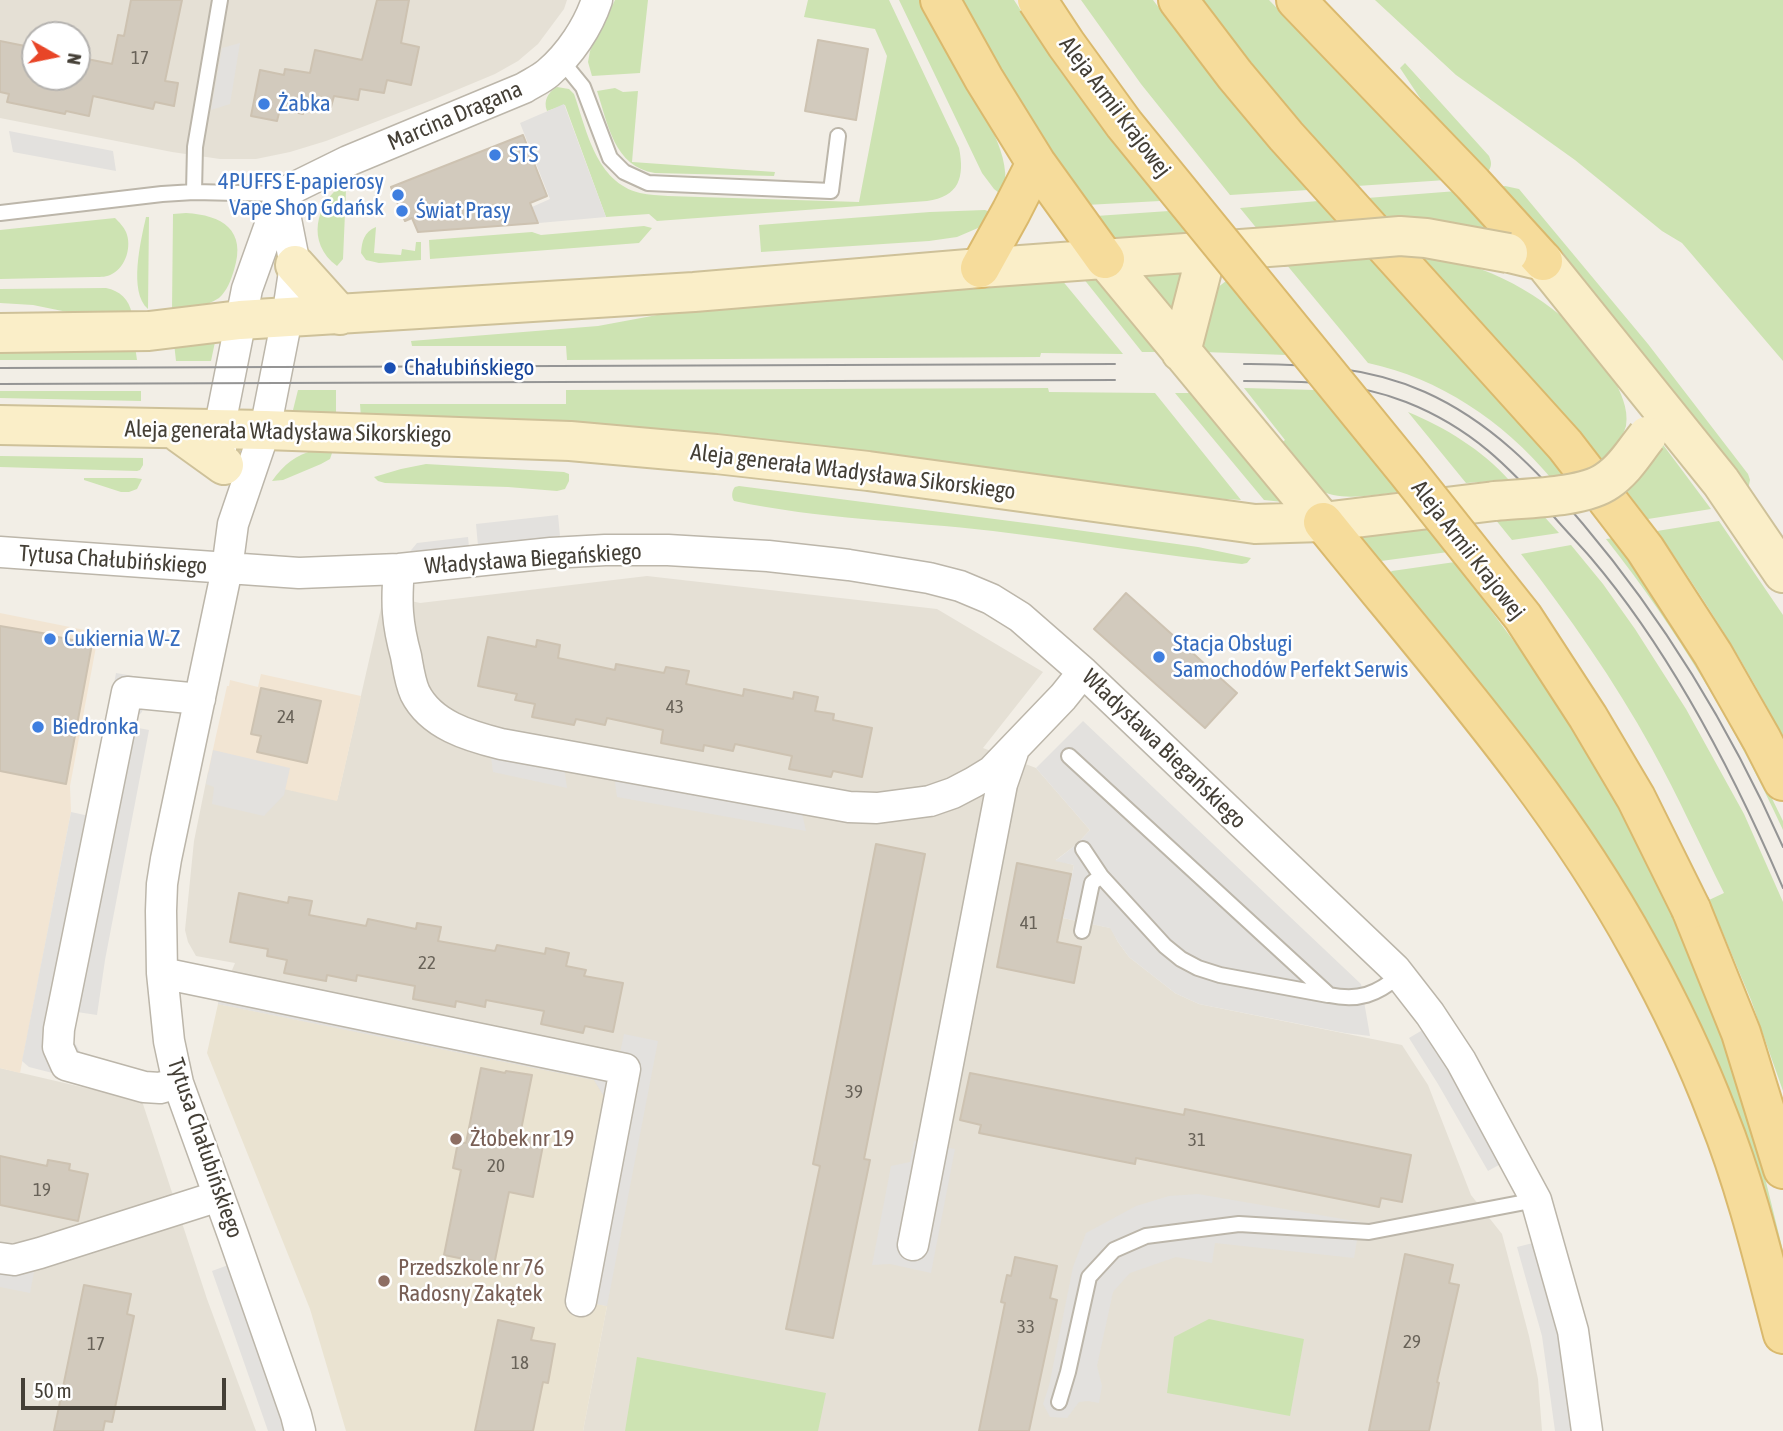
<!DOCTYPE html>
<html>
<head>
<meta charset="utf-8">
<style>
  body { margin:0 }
  #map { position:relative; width:1783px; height:1431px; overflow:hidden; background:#f2eee6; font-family:"Asap Condensed",sans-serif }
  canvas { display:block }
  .north { position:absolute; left:21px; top:21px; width:70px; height:70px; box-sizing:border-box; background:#fff; border:2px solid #b4b2af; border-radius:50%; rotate:99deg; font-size:19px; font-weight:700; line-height:28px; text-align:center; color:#443f36 }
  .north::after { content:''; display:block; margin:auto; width:24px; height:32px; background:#e84527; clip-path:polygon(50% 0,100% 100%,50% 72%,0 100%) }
  .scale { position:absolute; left:21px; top:1378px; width:205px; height:32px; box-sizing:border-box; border:4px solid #443f36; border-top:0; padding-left:9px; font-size:21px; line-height:24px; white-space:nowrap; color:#443f36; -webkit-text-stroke:5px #fff; paint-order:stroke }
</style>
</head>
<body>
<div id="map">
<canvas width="1783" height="1431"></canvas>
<div class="north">N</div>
<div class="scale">50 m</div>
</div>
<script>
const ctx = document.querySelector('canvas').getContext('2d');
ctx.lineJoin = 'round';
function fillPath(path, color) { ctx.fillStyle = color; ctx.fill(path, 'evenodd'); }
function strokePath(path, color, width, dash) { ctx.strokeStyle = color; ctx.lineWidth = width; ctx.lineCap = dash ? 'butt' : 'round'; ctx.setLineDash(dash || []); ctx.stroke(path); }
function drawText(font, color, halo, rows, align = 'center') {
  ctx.font = font + ' "Asap Condensed",sans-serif'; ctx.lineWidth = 5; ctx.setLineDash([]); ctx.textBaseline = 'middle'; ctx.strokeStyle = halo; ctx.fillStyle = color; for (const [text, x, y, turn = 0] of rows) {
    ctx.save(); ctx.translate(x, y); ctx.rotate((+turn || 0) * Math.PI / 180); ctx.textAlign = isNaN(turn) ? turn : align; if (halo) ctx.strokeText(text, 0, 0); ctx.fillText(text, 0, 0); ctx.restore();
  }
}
const residential = new Path2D(`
  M0,0H567L564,9L538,44L518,61L495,74L435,99L326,141L290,152L256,159H220L172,152L0,118ZM35,35H77V77H35Z
  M647,576L937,609L1043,672L983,748L1036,768L1090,830L1077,844L1056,860L1074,865L1063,918L1111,928L1118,942L1129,957L1175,993L1199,1004L1402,1045L1428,1085L1471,1195L1502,1234L1529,1336L1538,1379L1542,1431H583L607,1306L568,1299L594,1081L218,1004L235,963L196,956L188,942L185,930L194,841L208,772L337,800L384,595L420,603Z
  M0,1068L142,1101L207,1299L256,1431H0Z`);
const commercial = new Path2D(`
  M0,613L90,631L98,636L70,786L71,812L20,1073L0,1068Z
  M261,674L361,696L337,801L208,772L227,686H229L230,680L258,687Z`);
const education = new Path2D(`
  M218,1004L594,1080L606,1100L569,1299L607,1306L583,1431H346L310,1309L207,1053Z`);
const green = new Path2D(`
  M615,0H648L640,73L592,76L588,62L590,51Z
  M808,0H889L959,148C965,177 959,197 927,201L657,221L649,214L606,217L565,105L547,111C543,101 548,92 557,87L569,89L574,94C587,131 596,182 640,193C649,195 659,195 668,196L859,202L887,56L875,29L804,17Z
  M899,0H919L994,134C1004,156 1008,174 1004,197L994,189L982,173Z
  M958,0H1014L1060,71L1160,201L1086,205L1065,176Z
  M1081,0H1153L1230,100L1308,190L1230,195L1141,84Z
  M1202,0H1269L1446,180L1357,186L1270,86Z
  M1375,0H1783V361L1682,243L1662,231L1575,160L1456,75Z
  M1405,63L1489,156C1492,163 1492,167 1487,173L1430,113L1400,68Z
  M615,88L623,92L638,91L632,162L775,172L774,176L655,173C614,167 608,124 597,91Z
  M344,183L346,190L343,259L337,266C306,243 315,204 344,183Z
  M1505,186L1519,189L1648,344L1748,474L1750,480L1747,494L1500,187Z
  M1457,191L1498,237L1387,220L1367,198Z
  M1318,201L1339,224L1258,230L1240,208Z
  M985,210L993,213L987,221L978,228L957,237L929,241L761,252L759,225L930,212Z
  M1169,211L1189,236L1113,241L1096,216Z
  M186,213C222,215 247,230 234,270C231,280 227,291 219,298C206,307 186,308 172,310L173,214Z
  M146,217H149L148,309C128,292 141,240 146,217Z
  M115,218C119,222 124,227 126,232C132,246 126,267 112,274C107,277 101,277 95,277L0,279V230Z
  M644,226L652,228L639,243L430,259L429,240L532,232L541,235Z
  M376,227L374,253L401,255L402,249L415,251L416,242H421V260L379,263L366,260L361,253C362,241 364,232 376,227Z
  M1420,255C1437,259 1455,260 1472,266C1526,284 1585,325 1612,376C1620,391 1629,408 1626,426C1622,440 1612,451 1604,462L1519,365Z
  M1368,256L1510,411L1565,475L1550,477C1503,421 1439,378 1368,363L1286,264Z
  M1192,272L1172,311L1142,275Z
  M1097,277L1160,352H1142L1083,278Z
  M1061,279L1123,354L1041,353L1040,357L567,360L566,346H412L411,341L598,326L711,305Z
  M1226,281L1287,355L1204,352L1199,336L1213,291Z
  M106,288C120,291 129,299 132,314L82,315L33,305L0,303V289Z
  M215,342L211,361H176L174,343Z
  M135,346L137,360H0V351Z
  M1048,388L1049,392L1155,393L1241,500L1194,497L361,418L360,404H566V390Z
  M1244,388L1315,390L1400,492C1378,494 1338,503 1319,489C1306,479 1291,457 1280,444L1285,440Z
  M298,390H336V416L292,414Z
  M0,391H141V401L0,398Z
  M1175,393H1194L1283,502L1264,500Z
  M1408,412C1446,428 1481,449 1509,480L1466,483Z
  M1658,438L1711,509L1648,519L1625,489Z
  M315,450H333L330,459L321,464L283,480L272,481C284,464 296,455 315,450Z
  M0,456L143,458V465L140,470L137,471L0,467Z
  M426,464L564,472L569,474V481L565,489L557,491L508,487L385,483L378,481L374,477L401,469Z
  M84,478H135L142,479L137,489L129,492H121L84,480Z
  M739,486L1041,525L1198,547L1251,558L1247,563L1242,564C1159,555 1076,541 993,531C907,521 819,519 734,501C731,497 732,490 735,487Z
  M1541,513L1559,533L1512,540L1495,519Z
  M1719,521L1783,615V737C1746,665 1703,597 1657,531Z
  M1426,524L1448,552L1381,561L1378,563L1354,531Z
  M1614,538L1696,657L1758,770L1783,821V830C1735,726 1677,629 1606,539Z
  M1571,545L1603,584L1635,629L1686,709L1744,814L1783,902V1091L1751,1000L1709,900L1724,893C1700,845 1678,796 1652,749C1614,680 1569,616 1521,554Z
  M1455,562L1524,655L1563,711L1620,808L1676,918L1727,1048L1753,1129L1783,1251V1271L1693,1012L1669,962L1639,908L1599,844L1558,785L1521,738L1387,575L1392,571Z
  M1209,1319L1304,1339L1290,1416L1167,1393L1174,1337Z
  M637,1357L826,1393L818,1431H625Z`);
const parking = new Path2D(`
  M240,43L230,104L211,110L222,48Z
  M564,104L606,217L539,223L532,207L550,199L520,123Z
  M9,131L113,151L116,171L13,152Z
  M558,515L560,536L478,546L476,524Z
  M468,537L469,547L407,555L417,543Z
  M116,673L150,679L142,712L136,718L133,727L149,730L105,960L97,1015L77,1012L72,1038L80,1052L76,1079L29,1067L22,1061L71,812L89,816Z
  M1083,721L1361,984L1370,1036L1345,1033L1199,1004L1175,993L1129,957L1118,942L1110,928L1063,918L1074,865L1055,861L1077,844L1090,830L1036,768Z
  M213,750L290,768L284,795L264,816L212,804L214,787L206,784Z
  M490,750L564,766L567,788L493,772Z
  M614,775L801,809L806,831L617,797Z
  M226,971L620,1053L624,1034L658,1041L607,1306L568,1299L606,1100L594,1080L218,1004Z
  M1426,1028L1506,1161L1488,1171L1438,1084L1409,1038Z
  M914,1141L955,1149L931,1273L890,1264L872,1265L891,1166L910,1162Z
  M1198,1194L1360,1222L1354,1258L1215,1243L1212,1263L1176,1257L1130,1273L1113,1292L1097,1366L1102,1386L1099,1403L1088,1401L1079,1402L1067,1418L1050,1417L1043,1404L1049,1386L1073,1267L1086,1233L1136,1206L1169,1196Z
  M1537,1242L1560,1330L1574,1431H1555L1542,1336L1517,1247Z
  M231,1264L288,1431H268L212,1271Z
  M0,1265L34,1272L30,1293L0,1287Z`);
const building = new Path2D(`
  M131,0H182L165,81L178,83L174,106L155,102L153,109L93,96L89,116L66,111L65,114L7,102L9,94L0,92V41L35,48V77H77V57L112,64L118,35L124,36Z
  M377,0H409L401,43L419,47L411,85L387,80L384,93L360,89L358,100L334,96L331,107L306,102L303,114L280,109L277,121L251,116L260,70L284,75L285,69L310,73L315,50L362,60Z
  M818,40L868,49L856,120L805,111Z
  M523,135L547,196L530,203L538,223L418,232L412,218L405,221L391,187Z
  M1126,593L1237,693L1205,728L1094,629Z
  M0,626L48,634V635L92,644L66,784L0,771Z
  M488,637L536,647L537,640L560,645L558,658L615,670L616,664L664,673L666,667L689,671L686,684L743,696L744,689L793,699L794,692L818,697L815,711L834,714L833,720L872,728L862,777L833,771L831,777L789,769L792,756L735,744L733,751L704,745L703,751L661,743L663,730L607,718L605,725L576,719L574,725L532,717L535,704L515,700L517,694L478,686Z
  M261,688L321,701L307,763L257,752L261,736L251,734Z
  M876,844L925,854L864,1159L870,1160L833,1338L786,1329L820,1166L813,1164Z
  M1017,863L1071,874L1057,942L1081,947L1074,983L997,967Z
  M239,893L288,903L289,897L312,901L309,915L366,926L368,919L416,929L417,923L441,927L438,941L495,951L497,945L545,954L546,948L569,953L566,966L586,970L584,976L623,983L613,1032L585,1026L583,1033L541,1024L544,1011L486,1000L485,1007L456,1001L455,1007L413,999L415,986L357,975L356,981L327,975L326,981L284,973L287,960L267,956L268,949L230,942Z
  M481,1068L505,1073L506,1071L532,1075L520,1135L544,1140L533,1197L509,1192L494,1265L444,1255L461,1170L453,1168L458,1142L466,1143Z
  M970,1073L1184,1115L1185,1109L1411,1155L1402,1202L1381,1198L1379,1207L1136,1158L1135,1164L979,1133L981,1125L960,1120Z
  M0,1156L47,1166L48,1160L70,1164L69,1170L88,1174L78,1221L0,1205Z
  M1405,1254L1453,1265L1449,1283L1459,1285L1437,1382L1439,1383L1429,1431H1369Z
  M1015,1257L1057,1266L1050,1298L1057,1300L1029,1431H979L1005,1303L1001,1302L1007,1275L1011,1276Z
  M84,1285L131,1294L127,1314L134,1316L124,1364L112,1422L105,1421L103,1431H54Z
  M498,1320L534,1328L531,1340L555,1344L548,1383L543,1382L533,1431H475Z`);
const lane = new Path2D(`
  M561,60L583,87L610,158L624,172L648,183L831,191L838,136
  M194,192L195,147L220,0
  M0,213L162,194L194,192L281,194
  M1069,756L1329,995C1359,1001 1376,995 1400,975
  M1083,849L1101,876L1165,946L1181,959L1198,968L1220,975L1328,995
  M1082,931L1092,883L1101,876
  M1059,1402L1068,1372L1089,1277L1114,1250L1146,1236L1239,1224L1369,1232L1536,1200`);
const street = new Path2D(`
  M281,194L295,265L287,318L265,430L233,524L227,569L166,859L162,884L161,911L162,973L169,1041L178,1083L233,1235L296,1415L300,1431
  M221,448L219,430L247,289L281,194L348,161L524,88C532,83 541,79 548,73C570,54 588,27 597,0
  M0,552L299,573L399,569L551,553L605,550H668L768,556L849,565L929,578L960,586L991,599L1020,617L1083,672L1395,969L1430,1014L1461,1061L1536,1200L1573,1331L1587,1431
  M399,569C396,603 397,623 406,656C408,667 410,682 415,693C431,725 469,736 501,744L849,807L877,808L930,801L953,793L974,782L992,771L1063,697L1083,672
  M162,973L625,1069L581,1301
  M178,1083L160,1088L144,1087L66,1065L58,1047L59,1029L127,692L200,699
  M913,1245L1002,784L1013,752
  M0,1258L14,1260L40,1253L219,1196`);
const secondary = new Path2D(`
  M1510,253L1543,261L1721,482L1783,573
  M1105,259L1323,522
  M295,265L340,315
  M0,333L149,331L240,320L694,292L980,268L1282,246
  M1181,352L1207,251
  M0,425L265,430L570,441L716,454L868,471L1255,524L1323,522L1495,501
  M174,429L224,465`);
const primary = new Path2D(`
  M940,0L984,79L1036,163L1105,259
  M1178,0L1235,75L1286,136L1565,445L1645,549L1713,654L1762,740L1783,781
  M1296,0L1473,184L1543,261
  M980,268L1011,212L1036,163
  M1323,522C1434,660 1554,792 1639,948C1669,1002 1696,1058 1718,1116C1746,1186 1764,1261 1783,1334
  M1691,909L1741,1033L1783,1169`);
const tram = new Path2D(`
  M1244,364C1309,365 1364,365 1425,392C1490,421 1538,471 1583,524C1665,621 1731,730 1783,847
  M0,368L1115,364
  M1244,381C1299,381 1353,381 1406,402C1472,428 1509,467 1555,518C1567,532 1579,544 1591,558C1672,653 1734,774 1783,888
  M0,384L1115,380`);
const secondaryBridge = new Path2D(`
  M1282,246L1400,236L1426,238L1508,253
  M1495,501C1525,498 1583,498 1607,481C1624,470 1635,451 1647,436`);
const primaryBridge = new Path2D(`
  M1037,0L1066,44L1124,124L1406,470L1523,617L1588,717L1636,798L1691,909`);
const markers = [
  [264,104,7,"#3f7fe0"],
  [495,155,7,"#3f7fe0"],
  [398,195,7,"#3f7fe0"],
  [402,211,7,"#3f7fe0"],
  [390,368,7,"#1a4fb4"],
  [50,639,7,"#3f7fe0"],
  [1159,657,7,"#3f7fe0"],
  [38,727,7,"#3f7fe0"],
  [456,1139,7,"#8d6e63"],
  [384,1281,7,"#8d6e63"]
];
const numberNames = [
  ["17",140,58],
  ["43",675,707],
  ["24",286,717],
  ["41",1029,923],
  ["22",427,963],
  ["39",854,1092],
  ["31",1197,1140],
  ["20",496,1166],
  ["19",42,1190],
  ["33",1026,1327],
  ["29",1412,1342],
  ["17",96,1344],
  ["18",520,1363]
];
const shopNames = [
  ["Żabka",278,104],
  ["STS",509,155],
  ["4PUFFS E-papierosy",384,182,"right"],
  ["Vape Shop Gdańsk",384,208,"right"],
  ["Świat Prasy",416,211],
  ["Cukiernia W-Z",64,639],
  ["Stacja Obsługi",1173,644],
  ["Samochodów Perfekt Serwis",1173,670],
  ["Biedronka",52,727]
];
const streetNames = [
  ["Aleja Armii Krajowej",1115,107,53],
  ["Marcina Dragana",455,116,-23],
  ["Aleja generała Władysława Sikorskiego",288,432,1],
  ["Aleja generała Władysława Sikorskiego",853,472,7],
  ["Aleja Armii Krajowej",1468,550,52],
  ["Władysława Biegańskiego",533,559,-4],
  ["Tytusa Chałubińskiego",113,560,4],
  ["Władysława Biegańskiego",1164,749,44],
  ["Tytusa Chałubińskiego",205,1148,71]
];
const transitNames = [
  ["Chałubińskiego",404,368]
];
const educationNames = [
  ["Żłobek nr 19",470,1139],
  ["Przedszkole nr 76",398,1268],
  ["Radosny Zakątek",398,1294]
];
fillPath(residential, '#e5e0d5');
fillPath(commercial, '#f2e5d3');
fillPath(education, '#eae3d1');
fillPath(green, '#cde3b2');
fillPath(parking, '#e3e1de');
fillPath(building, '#d2cabd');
strokePath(building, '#cdc2b1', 2);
strokePath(lane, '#bcb6aa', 18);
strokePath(street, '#bcb6aa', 33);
strokePath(secondary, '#cec199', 42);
strokePath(primary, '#dab96d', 42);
strokePath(lane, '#fff', 14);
strokePath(street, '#fff', 30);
strokePath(secondary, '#faeec8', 38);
strokePath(primary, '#f6dc9b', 38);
strokePath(tram, '#959595', 2);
strokePath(secondaryBridge, '#cec199', 42, []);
strokePath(primaryBridge, '#dab96d', 42, []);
strokePath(secondaryBridge, '#faeec8', 38);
strokePath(primaryBridge, '#f6dc9b', 38);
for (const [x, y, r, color] of markers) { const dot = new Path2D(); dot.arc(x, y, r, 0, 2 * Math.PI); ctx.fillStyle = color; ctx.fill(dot); strokePath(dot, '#fff', 2.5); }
drawText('19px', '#686258', null, numberNames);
drawText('23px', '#366cbe', '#fff', shopNames, 'left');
drawText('23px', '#443f36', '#fff', streetNames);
drawText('23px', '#164399', '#fff', transitNames, 'left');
drawText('23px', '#785e54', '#fff', educationNames, 'left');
</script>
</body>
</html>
